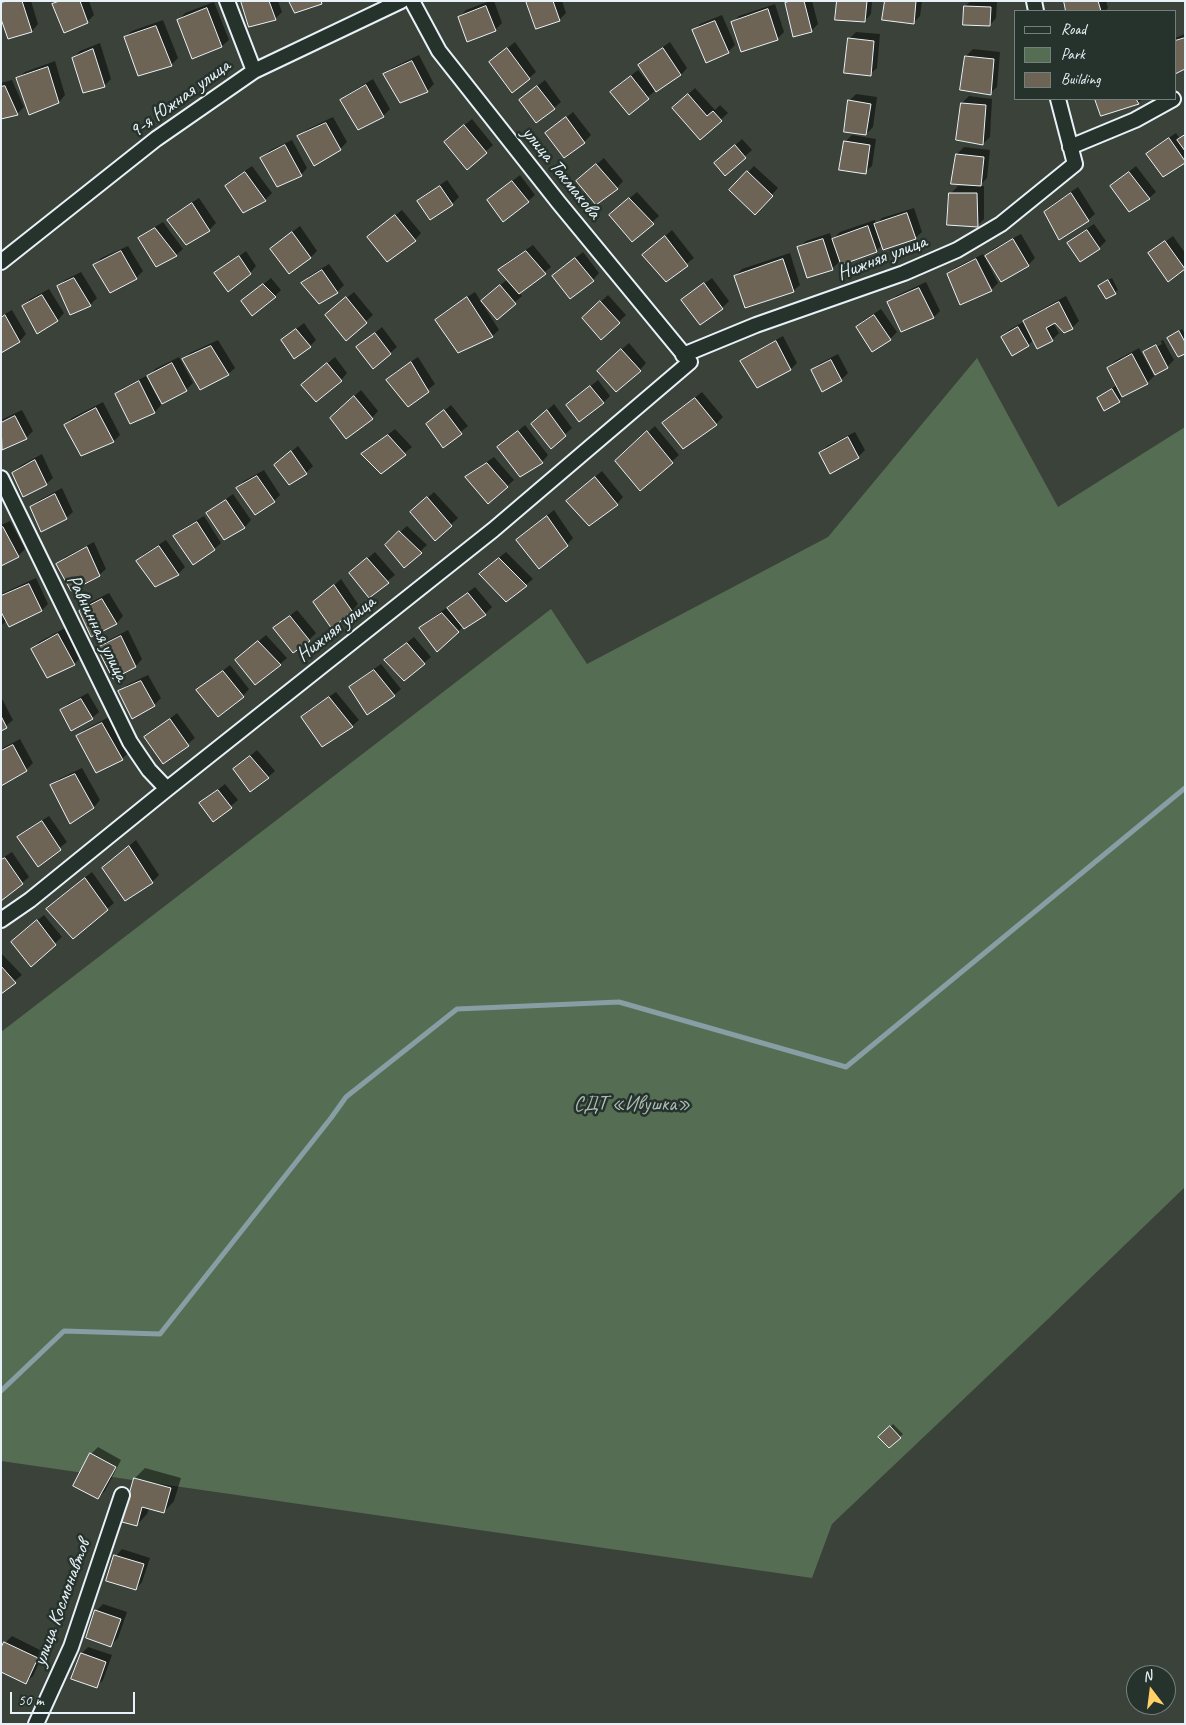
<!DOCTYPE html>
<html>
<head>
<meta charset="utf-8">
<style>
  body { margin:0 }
  #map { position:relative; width:1186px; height:1725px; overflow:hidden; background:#3b4239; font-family:Caveat,sans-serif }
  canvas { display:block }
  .frame { position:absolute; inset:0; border:2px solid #e8f1f8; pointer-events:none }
  .legend { position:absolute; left:1014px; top:10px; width:162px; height:90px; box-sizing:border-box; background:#26332d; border:1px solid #747f7e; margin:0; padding:6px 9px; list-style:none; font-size:15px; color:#e8f1f8 }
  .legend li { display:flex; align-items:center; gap:10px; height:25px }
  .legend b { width:25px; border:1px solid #747f7e }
  .north { position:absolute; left:1126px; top:1665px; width:50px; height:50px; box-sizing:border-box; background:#26332d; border:1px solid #747f7e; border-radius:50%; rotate:345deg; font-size:14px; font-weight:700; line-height:20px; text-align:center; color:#e8f1f8 }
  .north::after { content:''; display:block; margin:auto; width:18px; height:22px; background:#ffd166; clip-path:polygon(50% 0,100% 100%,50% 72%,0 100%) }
  .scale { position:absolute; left:10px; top:1692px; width:125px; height:22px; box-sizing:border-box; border:2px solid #e8f1f8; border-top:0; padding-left:6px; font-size:15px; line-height:18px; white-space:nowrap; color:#e8f1f8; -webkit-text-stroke:4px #26332d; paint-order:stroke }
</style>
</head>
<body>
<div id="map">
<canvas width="1186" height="1725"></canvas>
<div class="frame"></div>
<ul class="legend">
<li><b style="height:6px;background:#26332d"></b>Road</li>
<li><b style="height:14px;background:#556d52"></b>Park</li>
<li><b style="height:14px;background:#6d6455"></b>Building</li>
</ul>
<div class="north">N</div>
<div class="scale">50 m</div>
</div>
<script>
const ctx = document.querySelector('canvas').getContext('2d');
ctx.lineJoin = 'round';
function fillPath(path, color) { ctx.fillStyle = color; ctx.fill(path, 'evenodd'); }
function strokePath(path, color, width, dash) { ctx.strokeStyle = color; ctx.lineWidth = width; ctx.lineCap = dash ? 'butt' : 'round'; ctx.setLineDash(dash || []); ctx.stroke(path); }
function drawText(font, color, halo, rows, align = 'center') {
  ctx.font = font + ' Caveat,sans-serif'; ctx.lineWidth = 5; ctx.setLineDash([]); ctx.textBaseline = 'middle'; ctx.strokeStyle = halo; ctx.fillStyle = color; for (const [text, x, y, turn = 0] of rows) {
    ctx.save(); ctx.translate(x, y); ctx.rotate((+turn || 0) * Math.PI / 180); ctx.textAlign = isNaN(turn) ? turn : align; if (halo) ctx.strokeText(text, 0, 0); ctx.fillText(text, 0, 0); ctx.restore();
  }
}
const green = new Path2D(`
  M977,358L1058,507L1185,427V1187L1048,1319L832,1524L812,1578L1,1461V1032L551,609L587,664L828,537Z`);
const shadow = new Path2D(`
  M2,1H31L38,24L32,31L8,37L1,15Z
  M56,1H89L94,15L87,22L53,4Z
  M243,1H278L282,12L275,19Z
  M490,1H494L502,23L495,30L460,17L466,10Z
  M527,1H562L566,13L559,20Z
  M788,1H812L818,24L811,31L786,3Z
  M838,1H872L871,14L865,21Z
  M886,1H922L920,16L913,23Z
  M971,1H997L996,18L990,25L965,6Z
  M1065,1H1106L1108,8L1105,11H1067Z
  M214,2L229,40L222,46L192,58L179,20L185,13Z
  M775,4L784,32L777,39L733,22L739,16Z
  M722,15L735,45L728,52L694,31L700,24Z
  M163,20L178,58L171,65L125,37L132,31Z
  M856,32L880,34L877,68L870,74L849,39Z
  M1185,34V68L1175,72V38Z
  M515,42L536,72L529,78L490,62Z
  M670,42L687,68L681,75L656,90L629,113L619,85L638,70L651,86L652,85L639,65L646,59Z
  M100,43L111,79L104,86L73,58L80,51Z
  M973,49L1000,52L997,87L990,93L966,56Z
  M419,55L434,84L427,91L385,74L392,68Z
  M55,61L65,95L59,102L29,113L18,78L25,72Z
  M373,79L390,109L383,116L358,128L342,100L348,94Z
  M12,80L24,107L17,114L1,118V83Z
  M545,80L561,102L554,108L520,100Z
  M695,88L715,110L720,105L728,113L701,138L681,101Z
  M856,94L877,97L873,127L866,134L849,101Z
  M969,96L992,99L990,137L983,144L962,103Z
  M1096,99H1142L1138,103L1102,115Z
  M573,112L591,135L584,142L547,133Z
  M333,117L347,142L340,149L299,137L306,130Z
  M472,119L493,145L467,168L452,135Z
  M1176,133L1180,139L1185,134V162L1147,154L1154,148Z
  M852,135L876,139L872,166L865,172L845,142Z
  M742,139L752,150L725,174L723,156Z
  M292,140L307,168L301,175L262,158L269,151Z
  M964,147L990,150L987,178L979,186H984V219L977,226L951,193L958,186H972L957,154Z
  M604,158L623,181L617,188L585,174Z
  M252,166L272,193L265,200L243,211L226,186L233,179Z
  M754,166L778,188L755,213L731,190Z
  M1136,166L1156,192L1149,198L1119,180Z
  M520,175L535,195L528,201L488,200Z
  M447,180L459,197L452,204L430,218L419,201L426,195Z
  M1078,187L1095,214L1088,220L1045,212L1052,205Z
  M637,192L659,216L632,240L610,215Z
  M199,198L216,223L209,230L169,220L175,213Z
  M914,208L922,232L915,238L882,245L876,251L841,260L832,269L799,247L806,241L830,233L832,240L840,232L875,220L876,224L882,218Z
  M402,210L421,233L415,240L376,230Z
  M163,222L183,249L176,255L140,238L147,232Z
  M1094,224L1106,241L1099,248L1069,243L1076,236Z
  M300,226L317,251L310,258L279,242Z
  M672,230L694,258L666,280L644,255Z
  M1021,234L1035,258L1028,265L987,256L993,249Z
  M1173,236L1185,253V269L1150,253Z
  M533,245L551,267L519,292L522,296L497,318L489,294L508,279L500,270L506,263Z
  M128,246L143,271L136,278L110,291L94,265L101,258Z
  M246,251L256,266L250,273L216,274Z
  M583,252L599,273L593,280L560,270Z
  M790,253L800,285L793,291L735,276L742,269Z
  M983,254L998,283L991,290L948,275L955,268Z
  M329,264L344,285L337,292L303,283L309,276Z
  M81,272L97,298L91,304L71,313L59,286L65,280Z
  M271,278L281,290L275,296L243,301Z
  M712,278L729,301L722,308L700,323L682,300Z
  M1112,278L1118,290L1107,298L1103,283Z
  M926,282L940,311L934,317L889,302L896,296Z
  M49,289L64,313L58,320L37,332L24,306L30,299Z
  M354,292L373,315L346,339L333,309Z
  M475,292L499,330L492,336L436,320L443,313Z
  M608,295L626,315L602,338L590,312Z
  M1066,296L1079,321L1072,328L1056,322L1053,323L1059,333L1052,340H1034L1028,345L1002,337L1009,330L1023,322L1031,315Z
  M881,309L897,332L890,339L857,327L864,320Z
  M12,310L26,334L20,341L1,352V316Z
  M304,323L316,340L310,346L282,340Z
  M382,327L397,347L390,353L358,347Z
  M1182,329L1185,334V352L1169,338Z
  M783,336L797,363L791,369L742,361L749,355Z
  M218,340L235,368L228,374L184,360L190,353Z
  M1163,340L1174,360L1167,367L1145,353L1151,346ZM1161,341L1162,344L1151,350V347Z
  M629,343L646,363L640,370L605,364Z
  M1139,348L1154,376L1147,383L1121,397L1119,401L1098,398L1117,385L1108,368L1115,361Z
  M838,354L848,373L841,380L812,371L819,364Z
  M179,357L193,383L186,390L160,403L161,405L155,412L131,422L116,395L123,388L146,376L159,401L161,400L149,376L155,369Z
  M335,357L347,373L341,380L310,378Z
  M418,357L435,384L408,405L388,380L394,373Z
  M598,380L610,396L603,403L568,405Z
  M361,390L378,411L372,418L338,411Z
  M702,392L723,417L716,424L663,423Z
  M103,402L120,435L114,441L66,425L72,418Z
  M554,404L572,428L551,447L540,417Z
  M451,405L468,426L443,446L428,424Z
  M22,410L33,431L26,438L3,449L1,420Z
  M525,425L548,455L542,462L499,447Z
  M655,426L679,455L641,489L624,454Z
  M395,429L412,447L381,472L363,454Z
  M855,432L865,450L858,457L821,453L827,446Z
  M298,446L313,466L306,473L275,465Z
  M42,454L53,478L46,484L14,473L20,466Z
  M494,457L514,480L488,503L467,477L474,471Z
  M264,470L280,495L274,501L237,488L244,481Z
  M602,471L623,497L617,504L567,501Z
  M62,488L73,512L66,518L31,508L38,501Z
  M434,492L458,518L435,539L419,506Z
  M233,494L251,520L245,527L225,538L207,513Z
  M554,510L573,538L567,545L517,540Z
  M204,516L221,543L214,549L175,537L181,530Z
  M10,521L25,549L18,556L1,564V525Z
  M407,526L427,545L404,566L386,545Z
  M166,540L185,567L178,574L156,586L137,561L144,554Z
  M94,542L106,569L99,575L58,564L65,557Z
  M375,552L395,575L369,596L358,567Z
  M506,552L533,579L506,601L480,574Z
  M36,578L48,604L42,610L9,626L7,620L1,626V594Z
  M341,579L358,604L352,611L315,602Z
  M475,587L492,607L485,614L464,628L463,627L437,650L421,629L427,622Z
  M109,593L123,616L117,623L92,635L80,611L87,604Z
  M297,610L316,633L309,640L275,628Z
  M65,628L81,657L74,664L33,649L39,642Z
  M128,630L142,659L136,666L114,677L99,648L105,642Z
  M266,635L287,658L280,664L236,660Z
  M414,637L431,657L404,679L386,660Z
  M381,664L401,689L394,695L367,713L351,687L358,680Z
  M230,665L249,689L243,696L198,690Z
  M148,675L161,698L154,705L120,692L127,685Z
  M336,692L359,720L352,726L303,717L309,710Z
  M88,693L99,712L92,718L61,710L68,704Z
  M1,697L13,720L1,730Z
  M177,713L195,738L164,763L146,738Z
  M109,717L129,752L122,759L78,737L84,730Z
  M20,739L33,763L26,770L1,785V749Z
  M257,750L275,771L268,777L235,769Z
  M82,768L100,800L94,807L70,822L52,785L59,779Z
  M225,784L238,800L213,821L200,804Z
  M49,816L67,842L38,865L19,837L25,831Z
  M136,840L159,875L152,882L125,900L104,868Z
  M12,852L29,877L1,900V859Z
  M92,872L114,903L107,909L54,902Z
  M44,915L62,937L31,965L19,935Z
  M1,953L22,975L1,992Z
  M893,1424L903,1434L889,1447L880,1437Z
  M98,1447L121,1460L105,1491L98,1498L91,1454Z
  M145,1468L181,1478L174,1501L164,1512L149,1508L147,1514L137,1525L135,1478Z
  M122,1549L150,1558L142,1582L136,1589L116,1556Z
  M103,1604L127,1612L118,1638L111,1645L96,1611Z
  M12,1636L44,1652L33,1676L26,1682L5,1643Z
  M88,1647L112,1655L103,1680L97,1686L82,1653Z`);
const stream = new Path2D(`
  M1,1391L64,1331L160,1334L331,1118L346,1097L457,1009L619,1002L846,1067L1185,788`);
const building = new Path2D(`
  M7,1H22L32,32L8,39L1,19V3Z
  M60,1H80L88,23L64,33L52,4Z
  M241,1H269L276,20L249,27Z
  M289,1H321L322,4L295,13Z
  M526,1H553L560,21L536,29Z
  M790,1H804L812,32L793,37L785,3Z
  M837,1H867L865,22L835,20Z
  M885,1H916L914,24L882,20Z
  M1064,1H1098L1101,11H1066Z
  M486,6L496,31L467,42L458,17Z
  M964,6L991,7L990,26L963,25Z
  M207,8L222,47L192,59L177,20Z
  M768,9L778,40L741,52L731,22Z
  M715,21L729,53L706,63L692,30Z
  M156,26L172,66L138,76L124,37Z
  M848,38L874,41L871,76L844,73Z
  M1185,38V69L1175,74V41Z
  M507,48L530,79L512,93L489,62Z
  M663,48L681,75L656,92L638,65Z
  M93,49L105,87L83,93L72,58Z
  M965,56L994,59L991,95L960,90Z
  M412,61L428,92L400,103L383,74Z
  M48,67L59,103L29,115L16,78Z
  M631,76L649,99L629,115L610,92Z
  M366,85L384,117L358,130L340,100Z
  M5,86L18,115L1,119V87Z
  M537,86L555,109L536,123L519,100Z
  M688,94L707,116L713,111L722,121L700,140L672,108Z
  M1095,99H1136L1139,104L1101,116Z
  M848,100L871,104L866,135L844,132Z
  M961,103L986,105L983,145L956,140Z
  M566,117L585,143L564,158L545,133Z
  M326,123L341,150L314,166L297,136Z
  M464,125L487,153L467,170L444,142Z
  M1185,135V151L1177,140Z
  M1169,138L1185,161V163L1163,177L1146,154Z
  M844,141L870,145L866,174L839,170Z
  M285,145L302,176L277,187L260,158Z
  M735,145L746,158L725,176L714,163Z
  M956,154L984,157L981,186L951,184Z
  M596,164L618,189L596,205L576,181Z
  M747,171L773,196L755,215L729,190Z
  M245,172L266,201L243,213L225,186Z
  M1129,172L1150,199L1129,212L1110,186Z
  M512,181L529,202L503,222L487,200Z
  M440,186L453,205L430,220L417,201Z
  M949,193H977L978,227L947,225Z
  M1071,193L1089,221L1059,240L1044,212Z
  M629,198L654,224L632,242L609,215Z
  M192,203L210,231L186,245L167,220Z
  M907,213L916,239L883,250L874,224Z
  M395,215L416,241L387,262L367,237Z
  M868,226L877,252L841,265L832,239Z
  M155,228L177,256L156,267L138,238Z
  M1087,230L1100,249L1080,262L1067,243Z
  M292,232L311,258L289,274L270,249Z
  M665,236L688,266L666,282L642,255Z
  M823,239L833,270L807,278L797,247Z
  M1013,239L1029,266L1001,282L985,256Z
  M1165,241L1185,269L1168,282L1148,253Z
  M121,251L137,279L110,293L93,265Z
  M526,251L546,274L519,294L498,270Z
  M239,256L251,274L228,292L214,273Z
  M575,258L594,281L570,299L552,276Z
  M783,259L794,292L745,308L734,276Z
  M976,259L992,291L960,305L947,274Z
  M322,270L338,293L319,304L301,283Z
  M74,278L91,306L70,315L57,286Z
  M1108,280L1116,294L1106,299L1098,286Z
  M704,283L723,309L700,325L681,300Z
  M263,284L276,297L252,316L241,301Z
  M500,285L516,304L497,320L481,301Z
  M919,288L934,318L901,332L887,302Z
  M42,295L58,321L37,334L22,306Z
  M346,297L367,323L346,341L325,315Z
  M467,297L493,337L458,353L435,320Z
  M600,301L620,323L601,340L582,318Z
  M1059,302L1073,329L1064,333L1055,323L1046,328L1053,341L1037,349L1023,321Z
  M5,315L20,342L1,353V318Z
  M874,315L891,340L872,352L856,327Z
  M1018,327L1029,346L1012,356L1001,337Z
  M296,329L311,347L294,359L281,340Z
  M1179,331L1185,342V354L1178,357L1167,338Z
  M375,333L391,354L373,369L356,347Z
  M776,341L791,370L757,388L740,361Z
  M1156,345L1168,368L1155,375L1143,352Z
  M211,346L229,375L200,390L182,359Z
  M621,349L641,371L616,392L597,371Z
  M1132,354L1148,384L1122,397L1107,368Z
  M831,360L842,381L822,392L811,370Z
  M411,362L429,392L408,407L386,380Z
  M172,363L187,391L162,404L147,376Z
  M327,363L342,381L316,402L301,385Z
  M139,381L155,413L130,424L115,394Z
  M590,386L604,403L579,422L566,405Z
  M1112,389L1120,402L1104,411L1097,398Z
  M354,396L373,419L346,439L330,418Z
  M695,398L717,425L683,449L662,423Z
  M96,408L114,442L81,456L64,425Z
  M444,410L462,434L443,448L426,424Z
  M547,410L566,436L551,449L531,424Z
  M15,416L27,439L2,450L1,423Z
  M518,431L543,463L520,477L497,447Z
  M647,431L673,463L640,491L615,461Z
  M388,435L406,455L381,474L361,454Z
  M848,437L859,458L830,474L819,453Z
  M291,451L307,474L289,485L274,465Z
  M35,460L47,485L23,497L12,473Z
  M487,463L508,487L488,504L465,477Z
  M257,476L275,502L255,515L236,488Z
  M595,477L618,505L589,526L566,501Z
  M55,494L67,519L41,532L30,507Z
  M427,497L452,526L435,541L410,512Z
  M226,500L245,528L224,540L206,513Z
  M547,516L568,546L539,569L516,540Z
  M197,522L215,550L193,565L173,536Z
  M3,527L19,557L1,566V528Z
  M399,531L422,553L404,568L385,545Z
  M159,546L179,575L155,587L136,561Z
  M87,547L100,576L71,591L56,564Z
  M367,558L389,583L369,598L349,573Z
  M499,558L527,586L506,602L479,574Z
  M29,584L42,611L9,627L1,612V596Z
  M334,585L352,611L332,629L313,602Z
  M468,593L486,615L464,629L447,608Z
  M102,599L117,624L91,637L79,611Z
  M442,613L459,632L437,652L419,628Z
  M290,616L310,641L293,653L273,628Z
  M58,634L75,665L47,678L31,649Z
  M121,636L136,667L113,679L97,648Z
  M258,641L281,665L255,685L235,660Z
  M407,643L425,664L404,681L384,660Z
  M374,670L395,696L367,715L349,687Z
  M223,671L244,697L218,717L196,690Z
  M141,681L155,706L132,719L118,691Z
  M329,697L353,727L322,747L301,717Z
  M81,699L93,719L71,731L60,710Z
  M1,716L7,728L1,731Z
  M170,719L189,746L163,764L144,737Z
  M102,723L123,760L96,773L76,736Z
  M13,745L27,771L1,786V751Z
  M250,756L269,778L250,792L233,769Z
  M75,774L94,808L70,824L50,785Z
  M218,790L232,808L213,822L199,803Z
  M42,821L61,850L38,867L17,837Z
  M129,846L153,883L125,901L102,868Z
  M5,858L23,884L1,901V860Z
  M85,878L108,910L73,939L46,909Z
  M37,920L56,945L31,967L11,942Z
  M1,966L16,983L1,994Z
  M890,1426L901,1438L889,1448L878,1437Z
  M90,1453L116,1467L98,1499L73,1486Z
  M134,1478L171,1488L164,1513L142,1507L137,1526L122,1522Z
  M114,1555L144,1564L136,1590L106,1581Z
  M95,1610L121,1619L111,1647L86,1638Z
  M4,1642L38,1658L26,1684L1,1672V1648Z
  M81,1653L106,1662L97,1688L71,1679Z`);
const street = new Path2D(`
  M227,1L254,71
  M1034,1L1036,11
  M1070,147L1135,120L1173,99
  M1,262L156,139L254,71L401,1
  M683,355L756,325L904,273L957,250L1001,224L1075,164L1058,99
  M1,478L130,742L149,770L167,789
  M1,920L30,900L167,789L493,530L690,362L559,203L439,51L412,1
  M36,1724L71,1647L122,1495`);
const streetNames = [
  ["9-я Южная улица",180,99,-36],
  ["улица Токмакова",561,173,51],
  ["Нижняя улица",882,258,-21],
  ["Равнинная улица",97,628,64],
  ["Нижняя улица",336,629,-38],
  ["улица Космонавтов",62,1603,-70]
];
const parkNames = [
  ["СДТ «Ивушка»",632,1105]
];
fillPath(green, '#556d52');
fillPath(shadow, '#0007');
strokePath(stream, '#879ea4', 5);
fillPath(building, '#6d6455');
strokePath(building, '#e8f1f8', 1);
strokePath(street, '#e8f1f8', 18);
strokePath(street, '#26332d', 14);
drawText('20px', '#e8f1f8', '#26332d', streetNames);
drawText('20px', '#adbcb6', '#26332d', parkNames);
</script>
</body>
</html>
